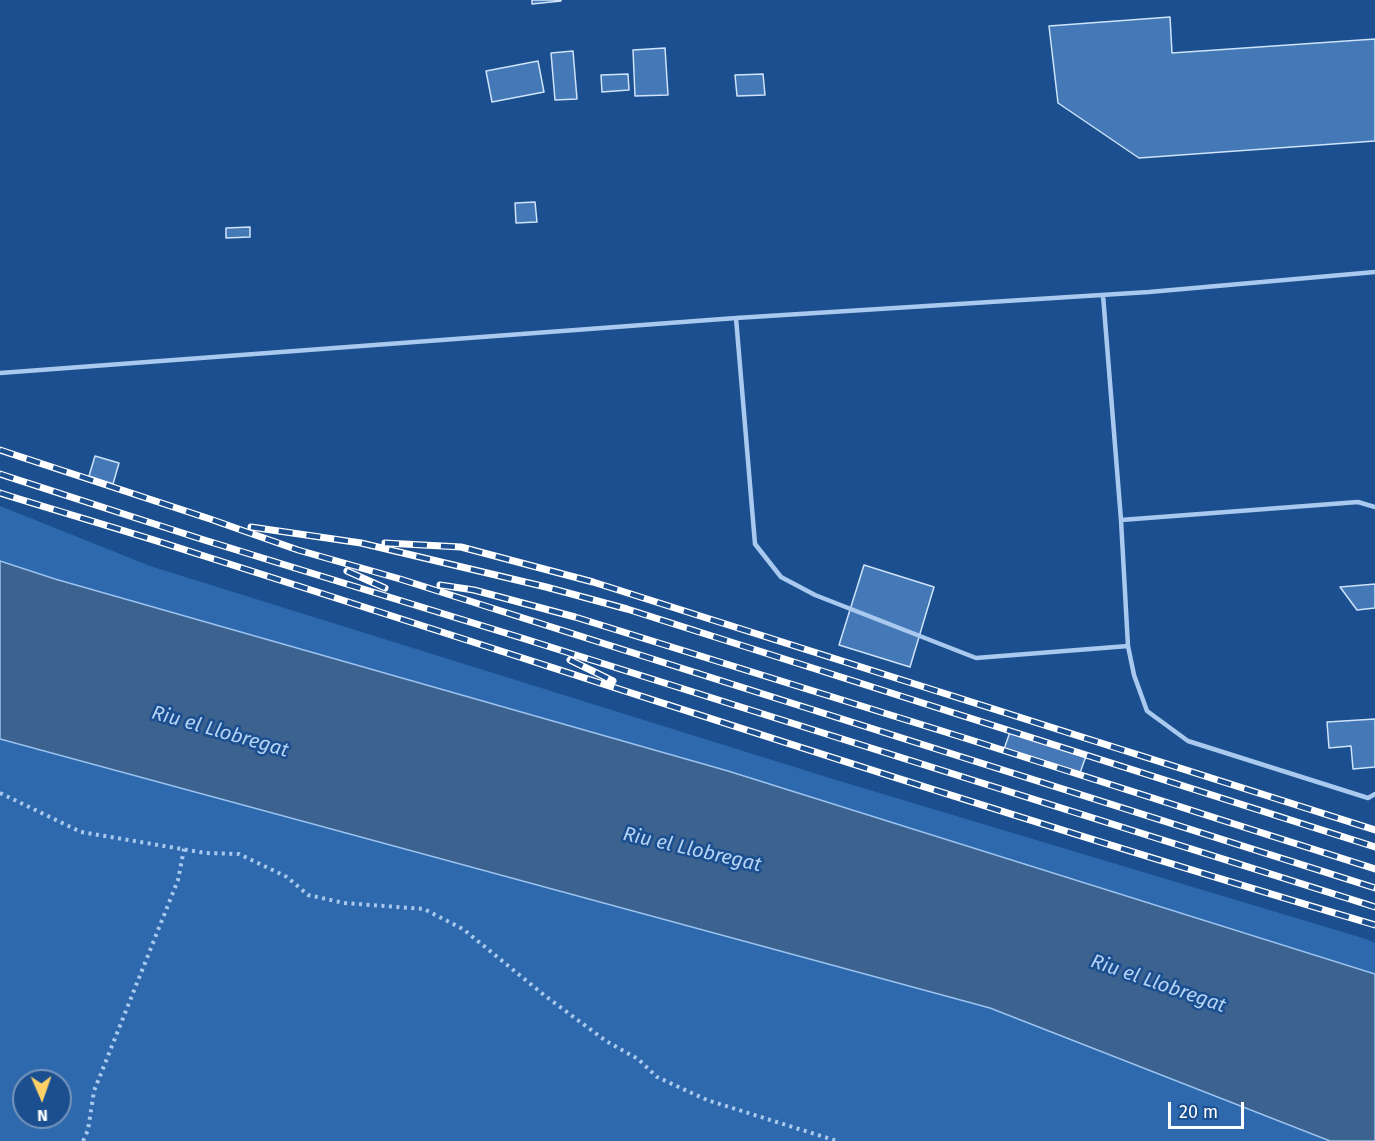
<!DOCTYPE html>
<html>
<head>
<meta charset="utf-8">
<style>
  body { margin:0 }
  #map { position:relative; width:1375px; height:1141px; overflow:hidden; background:#1b4f8f; font-family:"Fira Sans",sans-serif }
  canvas { display:block }
  .north { position:absolute; left:12px; top:1069px; width:60px; height:60px; box-sizing:border-box; background:#1b4f8f; border:2px solid #7695bc; border-radius:50%; rotate:178deg; font-size:16px; font-weight:700; line-height:24px; text-align:center; color:#fff }
  .north::after { content:''; display:block; margin:auto; width:21px; height:27px; background:#ffd166; clip-path:polygon(50% 0,100% 100%,50% 72%,0 100%) }
  .scale { position:absolute; left:1168px; top:1102px; width:76px; height:27px; box-sizing:border-box; border:3px solid #fff; border-top:0; padding-left:8px; font-size:18px; line-height:21px; white-space:nowrap; color:#fff; -webkit-text-stroke:4px #1b4f8f; paint-order:stroke }
</style>
</head>
<body>
<div id="map">
<canvas width="1375" height="1141"></canvas>
<div class="north">N</div>
<div class="scale">20 m</div>
</div>
<script>
const ctx = document.querySelector('canvas').getContext('2d');
ctx.lineJoin = 'round';
function fillPath(path, color) { ctx.fillStyle = color; ctx.fill(path, 'evenodd'); }
function strokePath(path, color, width, dash) { ctx.strokeStyle = color; ctx.lineWidth = width; ctx.lineCap = dash ? 'butt' : 'round'; ctx.setLineDash(dash || []); ctx.stroke(path); }
function drawText(font, color, halo, rows, align = 'center') {
  ctx.font = font + ' "Fira Sans",sans-serif'; ctx.lineWidth = 5; ctx.setLineDash([]); ctx.textBaseline = 'middle'; ctx.strokeStyle = halo; ctx.fillStyle = color; for (const [text, x, y, turn = 0] of rows) {
    ctx.save(); ctx.translate(x, y); ctx.rotate((+turn || 0) * Math.PI / 180); ctx.textAlign = isNaN(turn) ? turn : align; if (halo) ctx.strokeText(text, 0, 0); ctx.fillText(text, 0, 0); ctx.restore();
  }
}
const green = new Path2D(`
  M0,506L150,566L833,779L1366,939L1375,943V974L728,771L55,579L0,561Z
  M0,739L990,1008L1330,1141H0ZM24,1081H60V1117H24Z`);
const water = new Path2D(`
  M0,561L55,579L728,771L1375,974V1141H1330L990,1008L0,739Z`);
const building = new Path2D(`
  M532,0H561V1L532,4Z
  M1170,17L1172,53L1375,39V141L1139,158L1058,103L1049,26Z
  M665,48L668,95L635,96L633,50Z
  M573,51L577,99L555,100L551,53Z
  M538,61L544,92L492,102L486,71Z
  M628,74L629,90L602,92L601,75Z
  M763,74L765,95L737,96L735,75Z
  M535,202L537,222L516,223L515,203Z
  M250,227V237L226,238V228Z
  M95,456L119,463L113,484L89,476Z
  M864,565L934,587L910,667L839,645Z
  M1375,584V608L1357,610L1340,587Z
  M1375,719V767L1353,769L1351,746L1329,748L1327,722Z
  M1010,732L1086,756L1080,773L1004,749Z`);
const path = new Path2D(`
  M0,793L81,832L205,853L239,854L287,877L308,895L344,903L424,909L463,929L544,995L606,1041L638,1059L657,1077L707,1100L837,1141
  M83,1141L88,1130L94,1091L178,880L184,849`);
const lane = new Path2D(`
  M1103,295L1121,520L1128,646
  M736,318L755,544L781,577L815,595L976,658L1128,646L1134,675L1147,711L1188,741L1368,798L1375,794
  M0,373L736,318L1149,292L1375,272
  M1121,520L1358,502L1375,507`);
const rail = new Path2D(`
  M0,450L210,519L298,550L400,579L1375,888
  M0,474L201,539L525,639L1375,907
  M0,493C67,514 134,533 201,555C592,679 981,809 1375,925
  M251,527L361,543L546,587L627,609L1375,847
  M385,543L461,547L593,582L1375,830
  M347,571L385,588
  M440,585L474,590L575,617L971,740L1375,869
  M570,660L613,681`);
const waterNames = [
  ["Riu el Llobregat",220,732,16],
  ["Riu el Llobregat",692,850,13],
  ["Riu el Llobregat",1158,984,19]
];
fillPath(green, '#2e69ad');
fillPath(water, '#3c6290');
strokePath(water, '#9cc4f0', 1.5);
fillPath(building, '#4478b7');
strokePath(building, '#cfe3fa', 1.5);
strokePath(path, '#a9c9ee', 4, [3, 4.5]);
strokePath(lane, '#a9c9ee', 4.5);
strokePath(rail, '#fff', 7);
strokePath(rail, '#1b4f8f', 4.5, [14]);
drawText('italic 20px', '#b5d3f5', '#1b4f8f', waterNames);
</script>
</body>
</html>
